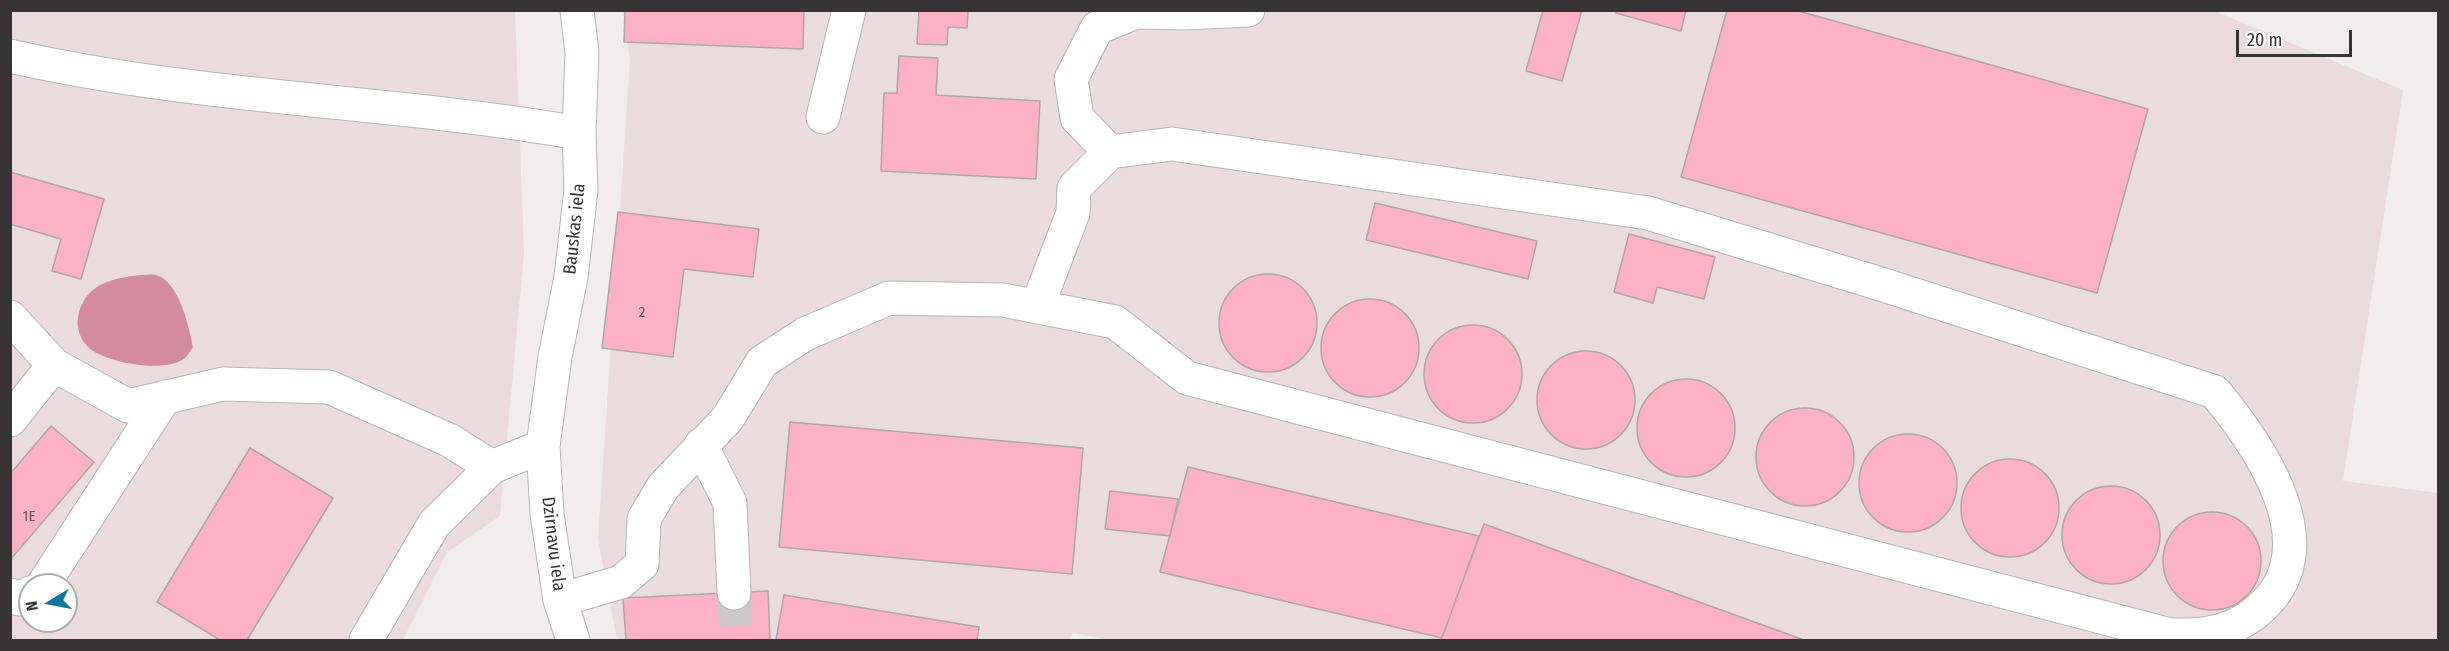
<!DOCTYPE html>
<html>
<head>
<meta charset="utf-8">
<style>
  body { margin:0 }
  #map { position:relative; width:2449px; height:651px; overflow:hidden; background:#f1eced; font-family:"Fira Sans Condensed",sans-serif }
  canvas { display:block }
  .frame { position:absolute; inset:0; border:12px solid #363435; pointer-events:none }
  .north { position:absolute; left:18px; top:573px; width:60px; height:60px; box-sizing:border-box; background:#fff; border:2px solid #afaeae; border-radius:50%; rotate:260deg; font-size:16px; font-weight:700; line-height:24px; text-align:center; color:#363435 }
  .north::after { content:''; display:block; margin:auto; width:21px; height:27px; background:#0f77a2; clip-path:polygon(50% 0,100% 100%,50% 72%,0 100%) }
  .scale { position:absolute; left:2236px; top:30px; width:116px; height:27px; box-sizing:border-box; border:3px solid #363435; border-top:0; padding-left:8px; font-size:18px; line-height:21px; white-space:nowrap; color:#363435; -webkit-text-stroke:4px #fff; paint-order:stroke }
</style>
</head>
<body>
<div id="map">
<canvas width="2449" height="651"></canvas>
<div class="frame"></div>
<div class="north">N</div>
<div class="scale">20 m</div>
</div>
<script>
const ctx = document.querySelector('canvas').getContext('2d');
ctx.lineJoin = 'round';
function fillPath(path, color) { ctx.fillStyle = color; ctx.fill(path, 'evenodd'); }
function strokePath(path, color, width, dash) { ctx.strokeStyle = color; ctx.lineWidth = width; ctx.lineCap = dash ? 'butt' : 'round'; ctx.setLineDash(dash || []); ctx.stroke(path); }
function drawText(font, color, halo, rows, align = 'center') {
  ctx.font = font + ' "Fira Sans Condensed",sans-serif'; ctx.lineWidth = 6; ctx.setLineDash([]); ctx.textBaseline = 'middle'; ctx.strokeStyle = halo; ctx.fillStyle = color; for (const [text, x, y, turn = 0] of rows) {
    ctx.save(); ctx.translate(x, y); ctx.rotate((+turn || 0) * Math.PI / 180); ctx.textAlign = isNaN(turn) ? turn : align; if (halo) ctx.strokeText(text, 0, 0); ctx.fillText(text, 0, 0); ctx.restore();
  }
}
const built = new Path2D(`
  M2212,10L2403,90L2343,481L2438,493V640H1110L1073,633L1070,640H617L598,539L630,60L623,11Z
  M10,11H515L524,252L500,516L447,552L403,640H11ZM30,585H66V621H30Z`);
const water = new Path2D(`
  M141,275C146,275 152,274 156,275C179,281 189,327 193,347C191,350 188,355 185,358C166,374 105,363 88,347C80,339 76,327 78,317C84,284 112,278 141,275Z`);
const building = new Path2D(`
  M625,10H804L803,49L624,42Z
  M919,10H968L967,28L948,27L947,45L917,44Z
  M1543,10H1582L1562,81L1526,71Z
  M1616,10H1686L1681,31L1616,13Z
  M1727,10H1795L2148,109L2097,293L1681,177Z
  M899,56L938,58L936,95L1040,101L1036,179L881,171L884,93H897Z
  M10,172L104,199L81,279L52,271L61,239L10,224Z
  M1375,203L1537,241L1528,279L1366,240Z
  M618,212L759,229L753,277L684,269L673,357L602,348Z
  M1629,234L1715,257L1704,299L1657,287L1653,303L1614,292Z
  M1219 323a49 49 0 1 1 98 0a49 49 0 1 1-98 0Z
  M1321 348a49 49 0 1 1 98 0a49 49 0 1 1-98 0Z
  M1424 374a49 49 0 1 1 98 0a49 49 0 1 1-98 0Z
  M1537 400a49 49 0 1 1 98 0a49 49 0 1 1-98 0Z
  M1637 428a49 49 0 1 1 98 0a49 49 0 1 1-98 0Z
  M1756 457a49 49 0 1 1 98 0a49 49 0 1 1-98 0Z
  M790,422L1083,448L1072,574L779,547Z
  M51,426L94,462L10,560V474Z
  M1859 483a49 49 0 1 1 98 0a49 49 0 1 1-98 0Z
  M250,448L333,498L247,640H220L157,602Z
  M1961 508a49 49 0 1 1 98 0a49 49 0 1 1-98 0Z
  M1188,467L1479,536L1442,638L1160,572Z
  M2062 535a49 49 0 1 1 98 0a49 49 0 1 1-98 0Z
  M1110,491L1178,499L1170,536L1105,529Z
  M2163 561a49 49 0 1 1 98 0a49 49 0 1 1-98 0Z
  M1484,524L1804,640H1441Z
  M768,591L770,640H626L623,598Z
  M784,595L979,627L977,640H776Z`);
const minorTunnel = new Path2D(`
  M734,593L736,640`);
const minor = new Path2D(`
  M10,56C198,99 391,100 579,133
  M823,117L849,10
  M1110,152L1077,118L1071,79L1097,28L1136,12L1185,13L1248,10
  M10,317L54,365L128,406L223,384L329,387L449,440L492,467
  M10,420L54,365
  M701,445L730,503L734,593
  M43,585L165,397
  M10,595L19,599L30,593
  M560,600L621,582L642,564L644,519L663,487L728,418L762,362L805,334L889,298L1003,300L1115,322L1187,378L2170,635C2207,636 2238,632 2266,603C2326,541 2258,444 2215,392L1884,285L1648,213L1172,144L1110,152L1074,188L1073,213L1037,307
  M366,640L434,524L492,467L543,446
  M573,640L560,600L547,514L543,446L555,357L571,277L581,190L579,133L582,52L577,10`);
const numberNames = [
  ["2",642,313],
  ["1E",29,517]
];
const streetNames = [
  ["Bauskas iela",575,229,-84],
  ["Dzirnavu iela",553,544,83]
];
fillPath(built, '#e9dbde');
fillPath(water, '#d38b9e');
fillPath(building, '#fcb1c4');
strokePath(building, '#aca7a8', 1.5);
strokePath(minorTunnel, '#ccc7c8', 33, [33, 16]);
strokePath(minor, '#b8b3b4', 35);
strokePath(minor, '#fff', 33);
drawText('15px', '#685359', null, numberNames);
drawText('18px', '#363435', '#fff', streetNames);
</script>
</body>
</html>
